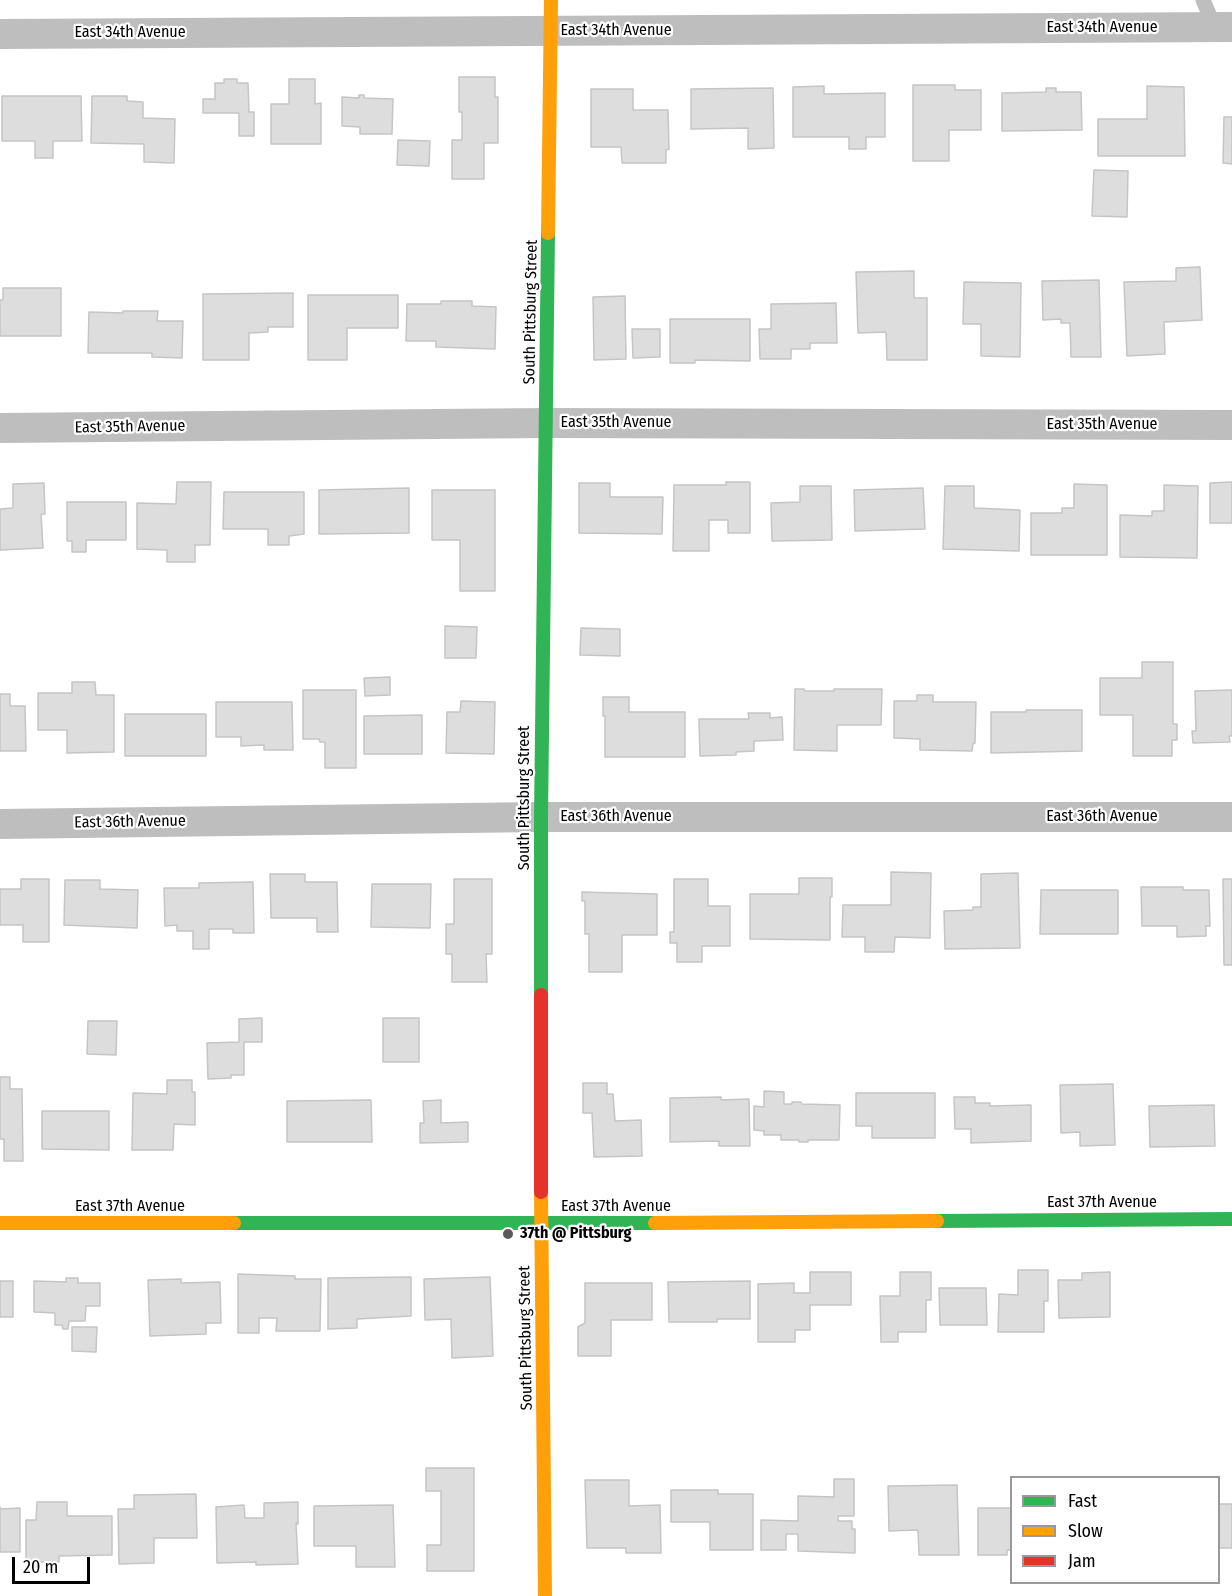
<!DOCTYPE html>
<html>
<head>
<meta charset="utf-8">
<style>
  body { margin:0 }
  #map { position:relative; width:1232px; height:1596px; overflow:hidden; background:#fff; font-family:"Fira Sans Condensed",sans-serif }
  canvas { display:block }
  .legend { position:absolute; left:1010px; top:1476px; width:210px; height:108px; box-sizing:border-box; background:#fff; border:2px solid #999; margin:0; padding:8px 10px; list-style:none; font-size:18px; color:#000 }
  .legend li { display:flex; align-items:center; gap:12px; height:30px }
  .legend b { width:30px; border:2px solid #999 }
  .scale { position:absolute; left:12px; top:1557px; width:78px; height:27px; box-sizing:border-box; border:3px solid #000; border-top:0; padding-left:8px; font-size:18px; line-height:21px; white-space:nowrap; color:#000; -webkit-text-stroke:4px #fff; paint-order:stroke }
</style>
</head>
<body>
<div id="map">
<canvas width="1232" height="1596"></canvas>
<ul class="legend">
<li><b style="height:8px;background:#30b455"></b>Fast</li>
<li><b style="height:8px;background:#ff9f0a"></b>Slow</li>
<li><b style="height:8px;background:#e5322d"></b>Jam</li>
</ul>
<div class="scale">20 m</div>
</div>
<script>
const ctx = document.querySelector('canvas').getContext('2d');
ctx.lineJoin = 'round';
function fillPath(path, color) { ctx.fillStyle = color; ctx.fill(path, 'evenodd'); }
function strokePath(path, color, width, dash) { ctx.strokeStyle = color; ctx.lineWidth = width; ctx.lineCap = dash ? 'butt' : 'round'; ctx.setLineDash(dash || []); ctx.stroke(path); }
function drawText(font, color, halo, rows, align = 'center') {
  ctx.font = font + ' "Fira Sans Condensed",sans-serif'; ctx.lineWidth = 4.5; ctx.setLineDash([]); ctx.textBaseline = 'middle'; ctx.strokeStyle = halo; ctx.fillStyle = color; for (const [text, x, y, turn = 0] of rows) {
    ctx.save(); ctx.translate(x, y); ctx.rotate((+turn || 0) * Math.PI / 180); ctx.textAlign = isNaN(turn) ? turn : align; if (halo) ctx.strokeText(text, 0, 0); ctx.fillText(text, 0, 0); ctx.restore();
  }
}
const building = new Path2D(`
  M459,77H495V97H498V143H484V179H452V140H462V112H459Z
  M224,79H237V83H248L249,112H254V136H239V113H203V99H215V83H224Z
  M289,79H315V104L321,103V144H271V104H289Z
  M913,85H955V90H981V130H949V161H913Z
  M824,86V94L885,93V137H866V149H849V137H793V87Z
  M1147,86L1184,87L1185,156H1098V119H1147Z
  M773,88L774,148L748,149V128L691,129V89Z
  M1046,88H1056V92H1081L1082,130L1002,131V93L1046,92Z
  M591,89H633V110H668L669,149L666,150V163H622L621,147H591Z
  M359,95H364V98L393,99L392,134H360V127L342,126V97L359,98Z
  M2,96H81L82,141H53V158H35V141H2Z
  M92,96H127V101L143,102V118L175,119L174,163L144,162V144L91,143Z
  M1224,117H1232V164L1223,163Z
  M398,140L430,141L429,166L397,165Z
  M1094,170L1128,171L1127,217L1092,216Z
  M1200,267L1202,320L1164,322L1165,354L1127,356L1124,282L1176,281V268Z
  M914,271V298H927V360H887L886,332L858,333L856,272Z
  M1099,280L1101,357H1071L1070,323H1061V319L1043,320L1042,281Z
  M964,282L1021,283L1020,357L981,356V324H963Z
  M3,288H61V336H0V300H3Z
  M293,293V327H268V332L249,333V360H203V294Z
  M308,295H398V328H347V360H308Z
  M625,296L626,359L594,360L593,297Z
  M441,301H472V306L496,307L495,349L436,347V341H406L407,304H441Z
  M836,303L837,343H810V349H791V359H760L759,329H771V304Z
  M123,311H158L157,321H183L182,358L152,357V353H88L89,312L123,313Z
  M670,319H750V361L695,360V363H670Z
  M632,329H660V357L633,358Z
  M177,482H211L210,545H195V562H167V550L137,549V503L176,504Z
  M726,482H750V533H728V520H709V551H673L674,485H726Z
  M1232,482V523H1210V483Z
  M44,483L45,514H41L43,548L0,550V509L13,508V484Z
  M579,483H610V497H663L662,534L579,533Z
  M1074,484L1107,485V555H1031V513H1062V508H1074Z
  M1164,485L1198,486L1197,558L1120,557V515L1152,516V511H1164Z
  M800,486H831L832,540L772,541L771,503L800,502Z
  M945,486H974V508L1020,510L1019,551L943,549Z
  M409,488V533L319,534V490Z
  M923,488L925,529L855,531L854,490Z
  M432,490H495V591H460V540H432Z
  M224,492H304V534L289,536V545H268V529H223Z
  M67,502H126V540H86V552H72V541H67Z
  M445,626L477,627L476,658H445Z
  M581,628L620,629V656L580,655Z
  M1142,662H1173V724H1177V740H1172V756H1133V715H1100V678H1142Z
  M390,677V695L365,696L364,678Z
  M72,682H95L96,695H114V752L67,753V730H38V693H72Z
  M795,689H804L805,691H834V689H882L881,725H837V751L794,750Z
  M303,690H356V768H325V742H320L319,739H303Z
  M1232,690V736H1229L1230,742L1193,743L1192,731H1196L1195,691Z
  M0,694H10V706H25L26,751H0Z
  M917,695H933V702H976L975,743L973,744L972,751L920,750V739L894,738V701H917Z
  M603,697H629V712H685V757H605V716H603Z
  M461,701L495,702L494,754L446,753L447,712H460Z
  M216,702H292L293,750H264V745L241,746V737H216Z
  M1026,710H1082V751L991,753V712H1026Z
  M748,713H770V718L782,717L783,740L754,741V751L736,752V755L700,756L699,719H749Z
  M125,714H206V756H125Z
  M422,715V754H364V716Z
  M891,872L931,873L930,938L895,937L894,952H865V937H842L843,905H891Z
  M1018,873L1020,948L945,949L944,911L973,910V907H981V874Z
  M270,874H305V882H337L338,932H317V918H271Z
  M799,878H832V897H830V940L750,939V894H799Z
  M21,879H49V942H23V925H0V889H21Z
  M454,879H492V954H486L487,982H452V954H446V924H454Z
  M674,879H708V906H730V946H702V962H677V943H670V932H674Z
  M1223,879H1232V965H1224Z
  M65,880H100V889L138,890L137,928L64,925Z
  M253,882L254,933H233V929H209V949H193V931H177V925L165,926L164,888H199V883Z
  M372,884H431L430,928L371,927Z
  M1141,887H1183V890H1209L1210,926H1206V936L1177,937V926H1142Z
  M1041,890H1118V934H1040Z
  M582,892L657,894V935H622V972H589V934H585V901H582Z
  M262,1018V1042H244V1075H231V1078L208,1079L207,1043L239,1042V1019Z
  M383,1018H419V1062H383Z
  M88,1021H117L116,1055L87,1054Z
  M0,1077H10V1089H22L23,1161H4V1139H0Z
  M167,1080H192V1092H195V1125L174,1124L173,1150H132L133,1093L167,1094Z
  M583,1083H607V1094H613L615,1121L641,1120L642,1156L594,1157L592,1113H583Z
  M1113,1084L1115,1145L1080,1146V1132L1061,1133L1060,1085Z
  M764,1091L784,1092V1104H792V1102H801L802,1104L840,1105L839,1140H808V1142H799V1140H781V1135H764V1131L754,1130V1106L764,1107Z
  M856,1093H935V1138H872V1126H856Z
  M721,1097V1100L749,1099L750,1146H719V1141L670,1142V1098Z
  M954,1097H975V1103H990V1106L1031,1105V1141L971,1143V1129H955Z
  M371,1100L372,1142H287V1101Z
  M441,1100V1123L468,1122V1142L420,1143V1123H424L423,1101Z
  M1214,1105L1215,1146L1150,1147L1149,1106Z
  M42,1111H109V1150L42,1149Z
  M1018,1270H1048V1301H1044V1332H998L999,1294L1018,1295Z
  M810,1272H851V1305H810V1330H795V1342H758V1284L794,1283V1293H810Z
  M900,1272H931V1300H926V1332H898V1342H881L880,1296H900Z
  M1110,1272V1317L1059,1318L1058,1280H1082V1273Z
  M238,1274L295,1276V1279H321L320,1331H276L277,1318H259V1333H238Z
  M411,1277V1316L357,1319V1328L328,1329V1278Z
  M490,1277L493,1356L452,1358L451,1319L425,1320L424,1279Z
  M66,1278H78V1283H100V1306H86L85,1321H69L68,1329H63L62,1325H55V1313L34,1312V1281L66,1282Z
  M181,1279V1283L220,1282L221,1323H206V1334L150,1336L148,1280Z
  M0,1281H13V1317H0Z
  M750,1281V1319H717V1322H669L668,1282Z
  M585,1283H652V1320H611V1356H578V1327L585,1323Z
  M939,1288H986L987,1325H940Z
  M72,1327H97L96,1352L72,1351Z
  M426,1468H474V1571H427V1545H441V1491H426Z
  M834,1479H854V1516H838V1521H852V1529H855V1553L798,1551V1534H786V1550H761V1520L798,1521V1496L834,1497Z
  M585,1480H629V1506L660,1505L661,1553H626V1548H587Z
  M957,1485L959,1555H919L918,1530L889,1531L888,1486Z
  M671,1490H718V1494H753V1550H710V1522H671Z
  M196,1494L197,1538H154V1563L119,1564L118,1509H134V1495Z
  M37,1502H67V1516H112V1555L59,1556V1562H26V1520H36Z
  M298,1502V1524L296,1523L298,1564L256,1565V1562L217,1563L216,1507L244,1505L245,1518H264V1503Z
  M1218,1504H1232V1548H1218Z
  M393,1505L395,1567H356V1546H314V1506Z
  M0,1507V1509L20,1508V1552H0Z
  M978,1508H1012V1550H1007V1555H978Z`);
const lane = new Path2D(`
  M1203,0L1215,28`);
const street = new Path2D(`
  M0,34L1232,27
  M0,428L546,423L1232,425
  M0,824L541,817H1232`);
const fast = new Path2D(`
  M541,995V817L548,233
  M937,1221L1232,1219
  M234,1223H655`);
const slow = new Path2D(`
  M548,233L551,0
  M541,1192L545,1596
  M0,1223H234
  M655,1223L937,1221`);
const jam = new Path2D(`
  M541,995V1192`);
const markers = [
  [508,1234,6,"#595959"]
];
const streetNames = [
  ["East 34th Avenue",1102,28],
  ["East 34th Avenue",616,31],
  ["East 34th Avenue",130,33],
  ["South Pittsburg Street",531,312,-89],
  ["East 35th Avenue",616,423],
  ["East 35th Avenue",1102,425],
  ["East 35th Avenue",130,427,-1],
  ["South Pittsburg Street",525,798,-90],
  ["East 36th Avenue",616,817],
  ["East 36th Avenue",1102,817],
  ["East 36th Avenue",130,822,-1],
  ["East 37th Avenue",1102,1203],
  ["East 37th Avenue",130,1207],
  ["East 37th Avenue",616,1207],
  ["South Pittsburg Street",526,1338,-91]
];
const poiNames = [
  ["37th @ Pittsburg",520,1234]
];
fillPath(building, '#ddd');
strokePath(building, '#c5c5c5', 1.5);
strokePath(lane, '#bebebe', 15);
strokePath(street, '#bebebe', 30);
strokePath(fast, '#30b455', 14);
strokePath(slow, '#ff9f0a', 14);
strokePath(jam, '#e5322d', 14);
for (const [x, y, r, color] of markers) { const dot = new Path2D(); dot.arc(x, y, r, 0, 2 * Math.PI); ctx.fillStyle = color; ctx.fill(dot); strokePath(dot, '#fff', 2); }
drawText('16px', '#000', '#fff', streetNames);
drawText('bold 16px', '#000', '#fff', poiNames, 'left');
</script>
</body>
</html>
